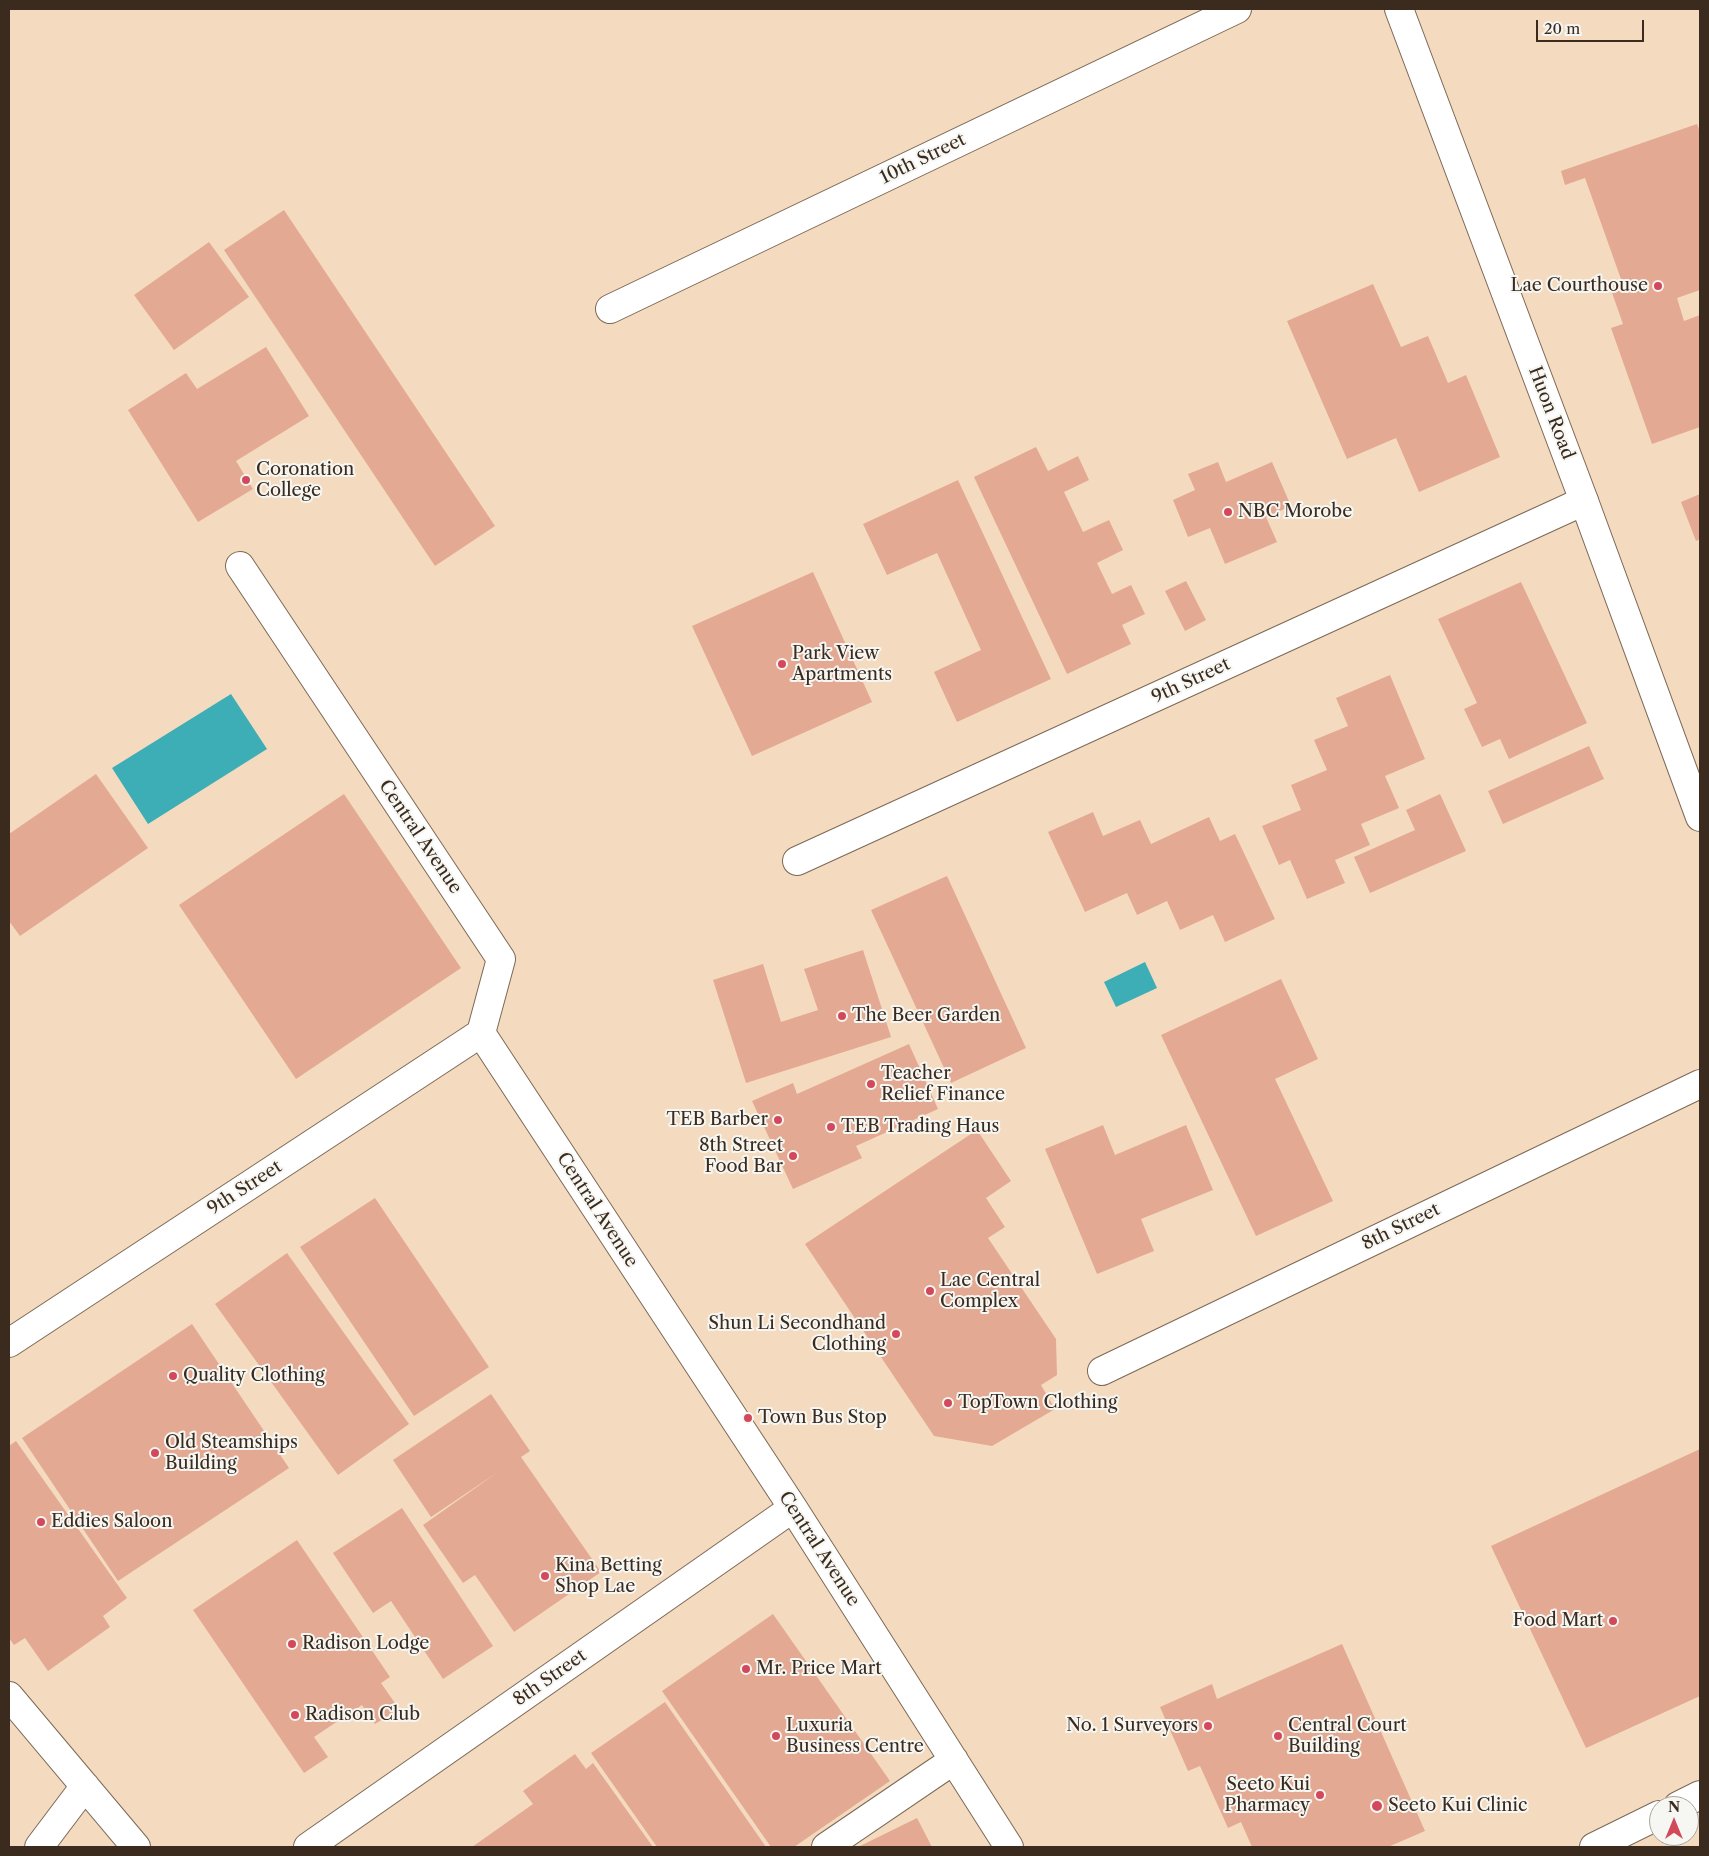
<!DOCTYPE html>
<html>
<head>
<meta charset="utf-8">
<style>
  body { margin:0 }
  #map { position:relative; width:1709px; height:1856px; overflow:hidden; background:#f4dbbf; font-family:"Libre Caslon Text",serif }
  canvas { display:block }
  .frame { position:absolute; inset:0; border:10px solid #3b2a1e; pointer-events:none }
  .north { position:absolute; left:1649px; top:1796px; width:50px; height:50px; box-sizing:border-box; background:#f6f6f2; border:1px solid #aba49d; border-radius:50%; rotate:0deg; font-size:14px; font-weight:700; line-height:20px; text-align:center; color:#3b2a1e }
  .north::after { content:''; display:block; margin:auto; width:18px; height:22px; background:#d1495b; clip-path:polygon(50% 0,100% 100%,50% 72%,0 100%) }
  .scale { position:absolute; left:1536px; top:20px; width:108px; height:22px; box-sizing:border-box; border:2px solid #3b2a1e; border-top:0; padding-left:6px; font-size:15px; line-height:18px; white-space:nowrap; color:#3b2a1e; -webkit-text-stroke:4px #f6f6f2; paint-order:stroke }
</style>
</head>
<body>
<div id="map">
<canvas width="1709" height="1856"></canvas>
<div class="frame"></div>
<div class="north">N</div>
<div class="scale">20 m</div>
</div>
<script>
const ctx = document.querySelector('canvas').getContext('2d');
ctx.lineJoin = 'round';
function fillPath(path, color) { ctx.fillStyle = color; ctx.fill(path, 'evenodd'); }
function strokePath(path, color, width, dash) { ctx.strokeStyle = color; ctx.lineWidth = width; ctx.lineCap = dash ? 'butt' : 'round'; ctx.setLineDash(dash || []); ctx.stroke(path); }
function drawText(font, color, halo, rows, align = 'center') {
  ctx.font = font + ' "Libre Caslon Text",serif'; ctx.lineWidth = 4; ctx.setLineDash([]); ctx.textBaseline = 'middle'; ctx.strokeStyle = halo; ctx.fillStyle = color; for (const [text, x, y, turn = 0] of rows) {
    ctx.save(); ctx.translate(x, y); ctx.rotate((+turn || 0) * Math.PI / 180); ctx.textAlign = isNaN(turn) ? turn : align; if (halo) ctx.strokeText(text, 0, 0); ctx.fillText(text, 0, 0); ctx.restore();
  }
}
const water = new Path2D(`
  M231,694L267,749L148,824L112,768Z
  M1145,962L1157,988L1116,1007L1104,982Z`);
const building = new Path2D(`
  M1697,124L1700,132V290L1677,298L1684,321L1700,315V427L1652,444L1611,328L1623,324L1611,290L1622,282L1585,178L1565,185L1561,171Z
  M284,210L495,526L435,566L224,250Z
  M209,242L249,297L174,350L134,295Z
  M1373,284L1401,347L1428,336L1448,383L1466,375L1500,457L1419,492L1396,438L1347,459L1287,321Z
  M266,347L309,416L236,461L253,489L198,522L128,410L186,373L197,389Z
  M1036,447L1048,471L1078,456L1089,480L1064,492L1083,532L1109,520L1123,550L1097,563L1112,594L1131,585L1145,614L1122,625L1131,644L1067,674L974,477Z
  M1218,462L1226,482L1272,462L1291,506L1266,517L1277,542L1225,564L1210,528L1188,537L1173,500L1195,490L1188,474Z
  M958,480L1051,679L957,722L934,672L981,650L937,553L887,575L863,524Z
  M1700,494V539L1696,541L1681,502Z
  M813,572L872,702L752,756L692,626Z
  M1186,581L1206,620L1185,631L1165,591Z
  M1521,582L1587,723L1509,759L1500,739L1482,747L1464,709L1477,703L1438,619Z
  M1390,675L1425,759L1385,776L1399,808L1361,824L1370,845L1335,860L1345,883L1307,899L1290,860L1279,865L1262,826L1301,810L1291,785L1327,770L1314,740L1348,726L1336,698Z
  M1589,746L1604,779L1503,824L1488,791Z
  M96,774L148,848L20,936L9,921V834Z
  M344,794L461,968L296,1079L179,905Z
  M1440,794L1466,851L1370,893L1354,857L1415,830L1406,810Z
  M1093,812L1103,836L1140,820L1151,844L1209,817L1220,841L1235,834L1275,919L1225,942L1213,915L1180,930L1167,901L1137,915L1127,893L1085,912L1048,832Z
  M947,876L1026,1048L951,1083L871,910Z
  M863,950L891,1037L746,1083L713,980L763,964L781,1022L818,1010L804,969Z
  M1281,979L1318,1059L1275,1079L1333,1201L1256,1236L1161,1035Z
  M909,1044L938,1109L856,1146L862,1158L793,1189L752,1101L793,1083L797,1094Z
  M1103,1125L1115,1155L1186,1125L1213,1190L1141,1219L1154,1251L1097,1274L1045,1149Z
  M977,1130L1011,1181L986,1198L1005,1227L988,1238L1056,1339L1057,1375L1041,1385L1055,1409L992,1446L934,1436L805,1244Z
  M375,1198L489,1367L414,1416L300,1247Z
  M287,1253L409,1424L338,1475L215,1304Z
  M192,1324L289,1468L118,1581L22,1438Z
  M491,1394L530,1451L521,1457L601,1572L514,1632L475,1575L463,1583L423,1525L498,1472L431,1517L393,1460Z
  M16,1441L127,1598L103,1616L110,1627L48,1671L25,1638L14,1645L9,1638V1446Z
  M1700,1449V1696L1586,1748L1491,1546Z
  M402,1508L493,1646L443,1679L391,1601L373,1613L333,1553Z
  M297,1540L390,1677L381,1683L399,1709L375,1724L362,1705L314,1737L328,1757L304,1773L193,1610Z
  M773,1614L890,1781L794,1847H771L662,1691Z
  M1342,1644L1425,1831L1388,1847H1252L1241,1822L1228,1828L1200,1766L1188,1771L1160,1707L1212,1684L1217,1699Z
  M665,1702L766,1847H657L591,1753Z
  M575,1754L586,1769L593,1763L653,1847H472L533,1804L523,1791Z
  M917,1818L932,1847H858Z`);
const minor = new Path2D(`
  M610,309L1237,9
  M240,566L501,959L481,1033L793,1508L1009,1847
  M797,861L1584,501
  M9,1343L481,1033
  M1102,1371L1700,1084
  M9,1696L136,1847
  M1678,1806L1700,1795
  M39,1847L85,1786
  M308,1847L793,1508
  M826,1847L954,1760
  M1594,1847L1659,1815`);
const major = new Path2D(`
  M1399,9L1584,501L1700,817`);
const markers = [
  [1658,286,5,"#d1495b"],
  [246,480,5,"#d1495b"],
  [1228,512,5,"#d1495b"],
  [782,664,5,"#d1495b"],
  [842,1016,5,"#d1495b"],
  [871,1084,5,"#d1495b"],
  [778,1120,5,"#d1495b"],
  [831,1127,5,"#d1495b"],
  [793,1156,5,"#d1495b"],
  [930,1291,5,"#d1495b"],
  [896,1334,5,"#d1495b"],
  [173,1376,5,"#d1495b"],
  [948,1403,5,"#d1495b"],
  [748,1418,5,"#d1495b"],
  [155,1453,5,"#d1495b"],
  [41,1522,5,"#d1495b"],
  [545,1576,5,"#d1495b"],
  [1613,1621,5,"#d1495b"],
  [292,1644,5,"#d1495b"],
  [746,1669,5,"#d1495b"],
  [295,1715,5,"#d1495b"],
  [1208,1726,5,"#d1495b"],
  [776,1736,5,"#d1495b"],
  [1278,1736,5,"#d1495b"],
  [1320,1795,5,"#d1495b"],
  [1377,1806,6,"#d1495b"]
];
const streetNames = [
  ["10th Street",923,159,-26],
  ["Huon Road",1551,413,69],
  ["9th Street",1191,681,-25],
  ["Central Avenue",420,837,56],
  ["9th Street",245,1188,-33],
  ["Central Avenue",597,1210,57],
  ["8th Street",1401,1227,-26],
  ["Central Avenue",819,1549,57],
  ["8th Street",550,1678,-35]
];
const poiNames = [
  ["Lae Courthouse",1648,286,"right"],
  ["Coronation",256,470],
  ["College",256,491],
  ["NBC Morobe",1238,512],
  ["Park View",792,654],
  ["Apartments",792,675],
  ["The Beer Garden",852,1016],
  ["Teacher",881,1074],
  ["Relief Finance",881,1095],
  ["TEB Barber",768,1120,"right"],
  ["TEB Trading Haus",841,1127],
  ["8th Street",783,1146,"right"],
  ["Food Bar",783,1167,"right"],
  ["Lae Central",940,1281],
  ["Complex",940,1302],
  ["Shun Li Secondhand",886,1324,"right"],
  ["Clothing",886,1345,"right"],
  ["Quality Clothing",183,1376],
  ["TopTown Clothing",958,1403],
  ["Town Bus Stop",758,1418],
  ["Old Steamships",165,1443],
  ["Building",165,1464],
  ["Eddies Saloon",51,1522],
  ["Kina Betting",555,1566],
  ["Shop Lae",555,1587],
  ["Food Mart",1603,1621,"right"],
  ["Radison Lodge",302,1644],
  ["Mr. Price Mart",756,1669],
  ["Radison Club",305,1715],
  ["Luxuria",786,1726],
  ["Business Centre",786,1747],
  ["No. 1 Surveyors",1198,1726,"right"],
  ["Central Court",1288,1726],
  ["Building",1288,1747],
  ["Seeto Kui",1310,1785,"right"],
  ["Pharmacy",1310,1806,"right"],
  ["Seeto Kui Clinic",1388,1806]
];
fillPath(water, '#3daeb5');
fillPath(building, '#e4a993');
strokePath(minor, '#7c6856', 30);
strokePath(major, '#7c6856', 30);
strokePath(minor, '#fff', 28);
strokePath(major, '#fff', 28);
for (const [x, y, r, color] of markers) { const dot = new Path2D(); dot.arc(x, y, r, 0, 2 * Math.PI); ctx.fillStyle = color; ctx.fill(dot); strokePath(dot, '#f6f6f2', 2); }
drawText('18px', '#3b2a1e', '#f6f6f2', streetNames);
drawText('18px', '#3b2a1e', '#f6f6f2', poiNames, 'left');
</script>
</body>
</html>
